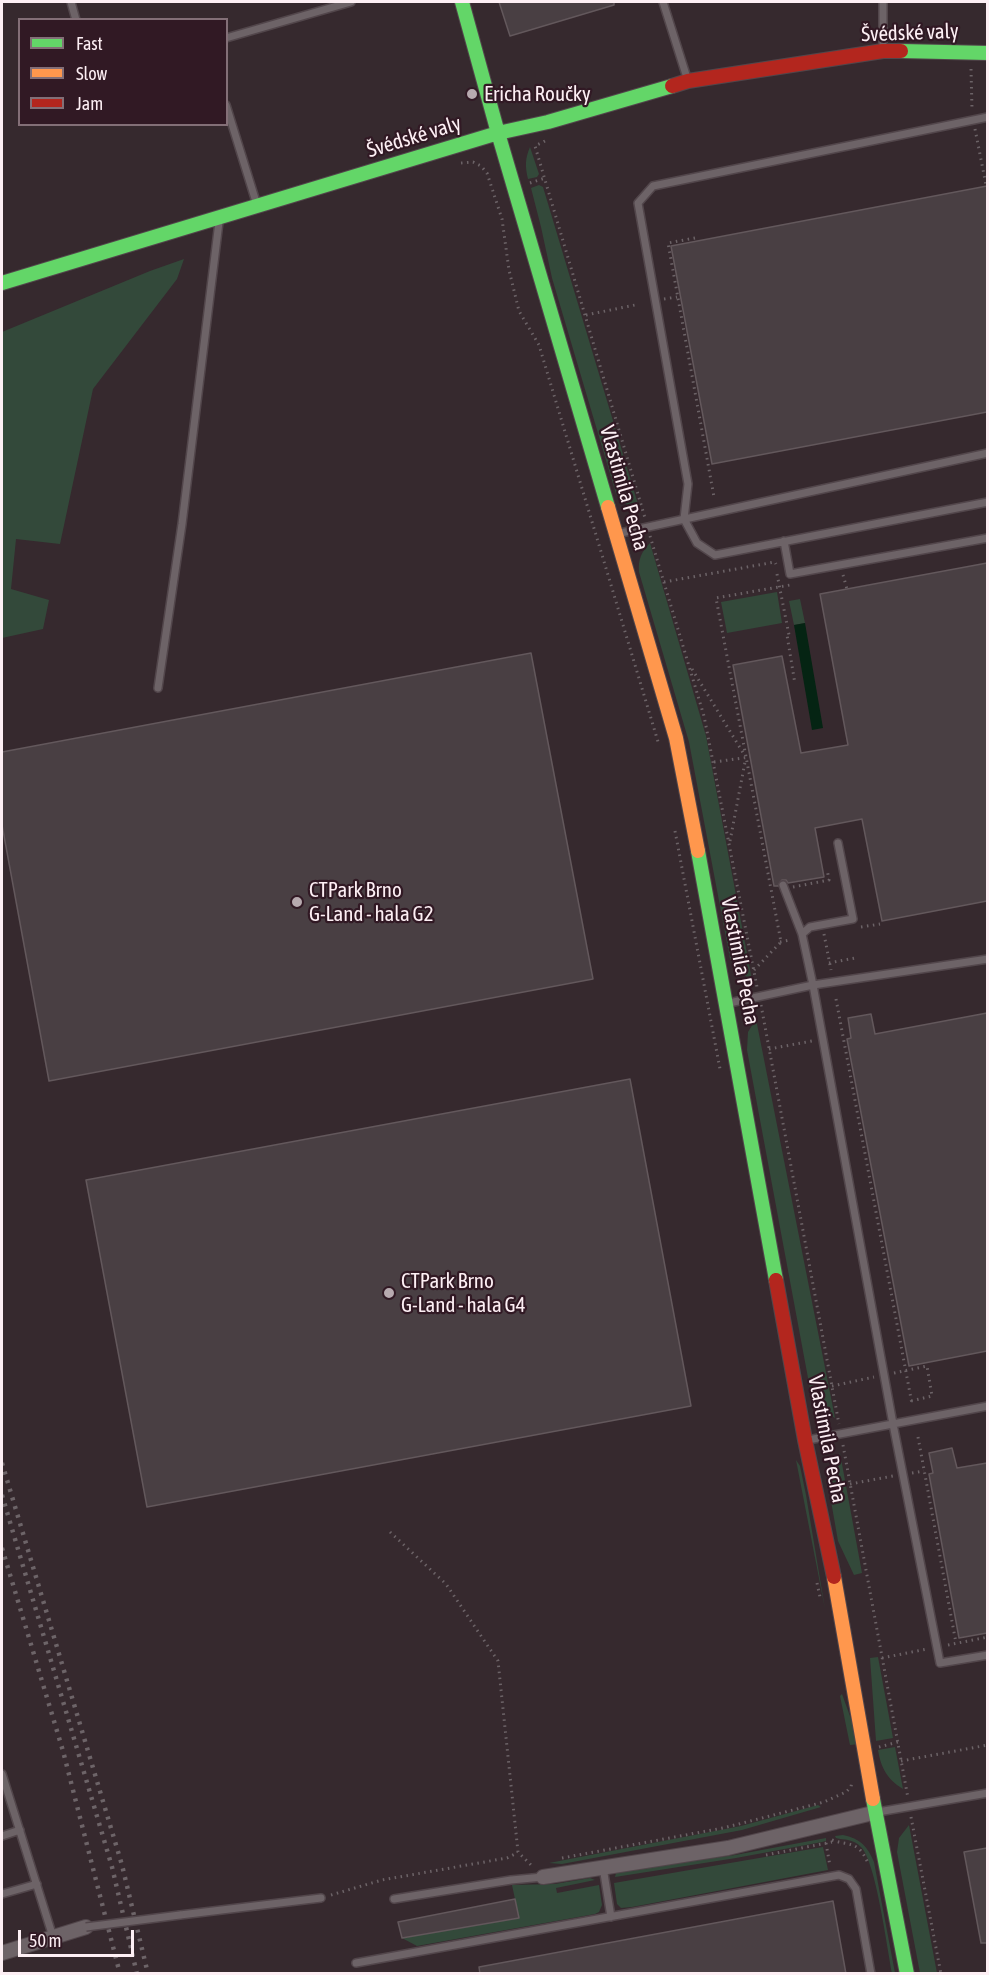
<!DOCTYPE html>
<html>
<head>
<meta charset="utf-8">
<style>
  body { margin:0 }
  #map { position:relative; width:989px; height:1975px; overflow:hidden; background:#36292e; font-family:"Asap Condensed",sans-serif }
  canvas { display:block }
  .frame { position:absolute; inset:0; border:3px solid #fdeff4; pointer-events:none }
  .legend { position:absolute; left:18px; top:18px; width:210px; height:108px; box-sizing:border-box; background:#311924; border:2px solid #836f77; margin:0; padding:8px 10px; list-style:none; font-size:18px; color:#fdeff4 }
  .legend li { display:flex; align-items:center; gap:12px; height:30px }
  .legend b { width:30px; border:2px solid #836f77 }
  .scale { position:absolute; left:18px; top:1930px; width:116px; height:27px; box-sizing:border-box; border:3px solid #fdeff4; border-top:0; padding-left:8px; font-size:18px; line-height:21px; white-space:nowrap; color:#fdeff4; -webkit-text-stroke:4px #311924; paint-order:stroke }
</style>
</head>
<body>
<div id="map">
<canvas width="989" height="1975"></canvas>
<div class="frame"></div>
<ul class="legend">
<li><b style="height:8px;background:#63d668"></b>Fast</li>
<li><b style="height:8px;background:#ff974d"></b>Slow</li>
<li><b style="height:8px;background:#b3261e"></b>Jam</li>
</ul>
<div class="scale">50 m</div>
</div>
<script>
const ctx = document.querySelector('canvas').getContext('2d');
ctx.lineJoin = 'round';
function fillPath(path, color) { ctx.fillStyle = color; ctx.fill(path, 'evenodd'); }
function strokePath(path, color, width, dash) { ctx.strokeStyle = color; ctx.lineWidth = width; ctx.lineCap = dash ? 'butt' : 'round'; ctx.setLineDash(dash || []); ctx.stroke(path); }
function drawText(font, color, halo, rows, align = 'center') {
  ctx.font = font + ' "Asap Condensed",sans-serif'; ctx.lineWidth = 4.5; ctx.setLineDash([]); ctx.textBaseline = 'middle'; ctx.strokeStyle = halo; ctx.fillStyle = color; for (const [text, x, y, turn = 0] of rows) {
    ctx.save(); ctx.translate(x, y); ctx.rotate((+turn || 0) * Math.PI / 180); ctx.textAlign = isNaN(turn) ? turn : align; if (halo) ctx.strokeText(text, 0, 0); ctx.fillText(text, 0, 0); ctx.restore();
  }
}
const green = new Path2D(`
  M530,147L539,174L537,177L528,179C525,166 525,159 530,147Z
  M539,185L543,187L640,511L627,505L616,494L552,278L541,227L531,188Z
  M184,259L177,279L93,389L60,544L16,539L11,589L49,600L43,629L2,638V332L150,271Z
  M650,543L706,736L752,980L739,972L730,959L689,742L639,572C638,560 641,552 650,543Z
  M777,592L782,623L727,633L721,602Z
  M800,599L805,623L794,625L789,601Z
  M756,1019L835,1418L819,1408L811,1394L747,1050L748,1032Z
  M840,1453L862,1573L854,1575L838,1541L828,1484L829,1473L832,1463Z
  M796,1460L800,1466L806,1495L825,1609Z
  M878,1657L893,1738L876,1741L870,1658Z
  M842,1694L860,1744L850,1745L840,1696Z
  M895,1747L903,1789C887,1779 881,1768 878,1750Z
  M818,1805L821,1807L742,1830L562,1864L549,1863L741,1826Z
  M909,1825L937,1973H920L897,1852L899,1838Z
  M843,1835C860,1838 868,1847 874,1862L895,1973H892C887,1948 876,1862 861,1847C854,1839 844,1840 836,1838L835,1836Z
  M826,1838V1841L822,1842L736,1858L615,1877L616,1873L622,1871L735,1855Z
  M823,1847L828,1870L632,1907L621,1908L617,1904L614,1883Z
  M590,1878L595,1880L556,1888L557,1893L599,1885L602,1905L599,1912L595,1914L417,1946L402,1938L519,1918L512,1885L555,1884Z`);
const water = new Path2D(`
  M805,623L823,728L812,730L794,625Z`);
const building = new Path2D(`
  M499,2H614V5L510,36Z
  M987,186V412L712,464L671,246Z
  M987,563V901L882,921L862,819L815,828L824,877L788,883L786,880H782L778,886H774L733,665L782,656L801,753L848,745L820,594Z
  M531,653L593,979L49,1081L2,825V752Z
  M987,1013V1351L909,1366L847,1039L851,1038L848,1018L871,1014L875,1034Z
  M630,1079L691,1406L147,1507L86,1180Z
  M952,1448L957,1468L987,1463V1633L959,1638L929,1474L933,1473L929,1453Z
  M987,1848V1943H981L964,1852Z
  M515,1899L519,1918L402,1938L398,1922Z
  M833,1901L846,1974H480L479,1967Z`);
const path = new Path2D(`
  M971,69L972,109
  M975,129L986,185
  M545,141L535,146L645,518
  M461,163L473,162L481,166L487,173L502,219L509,270L519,311L539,345L659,745
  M530,183L545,178
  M695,238L668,243L714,497
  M664,299L677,297
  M586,315L635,305
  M650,536L704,716L757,987
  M777,574L789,635H787L795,684
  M843,575L847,589
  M664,582L775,562L776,564
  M692,669L745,756
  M714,762L750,757
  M675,831L720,1069
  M730,841L745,762
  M793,887L829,880L827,869
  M861,927L880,924
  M824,934L831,970
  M780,942L790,940
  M829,963L855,958
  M754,970L781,942L716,598L790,585
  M836,999L912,1404
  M761,1005L839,1424
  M769,1049L812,1041
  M894,1373L927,1366L932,1396L911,1401
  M832,1386L874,1377
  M918,1437L956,1643
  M843,1445L908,1798
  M912,1473L924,1471
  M850,1484L893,1476
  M390,1532L446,1584L498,1661L518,1852L533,1867
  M817,1583L820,1597
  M948,1645L988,1637
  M882,1658L927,1649
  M879,1747L898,1742
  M901,1761L988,1745
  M911,1817L941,1974
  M832,1840C849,1846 858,1840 868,1863
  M826,1843L830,1866
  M766,1855L832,1842
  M562,1858L723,1828L824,1802L846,1792L851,1787L852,1781
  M331,1895L382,1880L507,1858L517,1853`);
const lane = new Path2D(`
  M71,2L76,20
  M663,2L688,81
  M883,2V49
  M226,38L351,2
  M226,105L257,205
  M988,117L653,186L638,203L688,484L684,519L697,543L715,555L988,502
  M616,534L988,453
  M784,541L790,574L988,538
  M158,688L182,524L219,222
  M783,885L802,934L813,985L893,1424L940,1663L988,1655
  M802,934L810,927L853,919L838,843
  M729,1003L813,985L988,959
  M808,1440L988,1406
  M2,1774L53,1937
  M878,1812L988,1793
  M2,1836L20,1830
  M603,1867L611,1917
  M2,1894L37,1884
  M394,1899L511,1880L543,1877
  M180,1915L321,1898
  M356,1963L839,1875L849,1879L856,1889L871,1974`);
const street = new Path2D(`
  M543,1877L728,1848L877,1812
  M2,1953L86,1927`);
const fast = new Path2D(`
  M462,2L498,133L608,507
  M901,51L988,53
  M2,283L498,133L548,122L672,86
  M698,851L776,1280
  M873,1799L907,1974`);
const slow = new Path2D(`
  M608,507L676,738L698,851
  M834,1577L873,1799`);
const jam = new Path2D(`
  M672,86L688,81L883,51H901
  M776,1280L805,1440L834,1577`);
const rail = new Path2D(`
  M2,1463L122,1865L148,1974
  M2,1495L112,1867L137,1974
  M2,1548L63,1751L120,1974`);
const laneBridge = new Path2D(`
  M86,1927L180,1915`);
const markers = [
  [472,94,6,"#b7aaaf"],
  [297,902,6,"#b7aaaf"],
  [389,1293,6,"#b7aaaf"]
];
const streetNames = [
  ["Švédské valy",910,33,-2],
  ["Švédské valy",414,137,-17],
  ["Vlastimila Pecha",624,488,74],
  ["Vlastimila Pecha",740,961,79],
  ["Vlastimila Pecha",827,1439,79]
];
const poiNames = [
  ["Ericha Roučky",484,94],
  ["CTPark Brno",309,890],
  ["G-Land - hala G2",309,914],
  ["CTPark Brno",401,1281],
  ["G-Land - hala G4",401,1305]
];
fillPath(green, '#33493a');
fillPath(water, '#052413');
fillPath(building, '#493f43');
strokePath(building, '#63585c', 1.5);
strokePath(lane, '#52464b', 10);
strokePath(street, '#52464b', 16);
strokePath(fast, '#52464b', 16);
strokePath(slow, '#52464b', 16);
strokePath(jam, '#52464b', 16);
strokePath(path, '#6c6367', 3, [1.5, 4.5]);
strokePath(lane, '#6d6367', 7);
strokePath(street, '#6d6367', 14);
strokePath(fast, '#63d668', 14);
strokePath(slow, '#ff974d', 14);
strokePath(jam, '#b3261e', 14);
strokePath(rail, '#6d6468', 4.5, [3, 6]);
strokePath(laneBridge, '#52464b', 10, []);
strokePath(laneBridge, '#6d6367', 7);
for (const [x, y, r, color] of markers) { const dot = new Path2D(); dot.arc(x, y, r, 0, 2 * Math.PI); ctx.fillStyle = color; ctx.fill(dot); strokePath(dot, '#311924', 2); }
drawText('21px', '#fdeff4', '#311924', streetNames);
drawText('21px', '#fdeff4', '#311924', poiNames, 'left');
</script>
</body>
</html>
